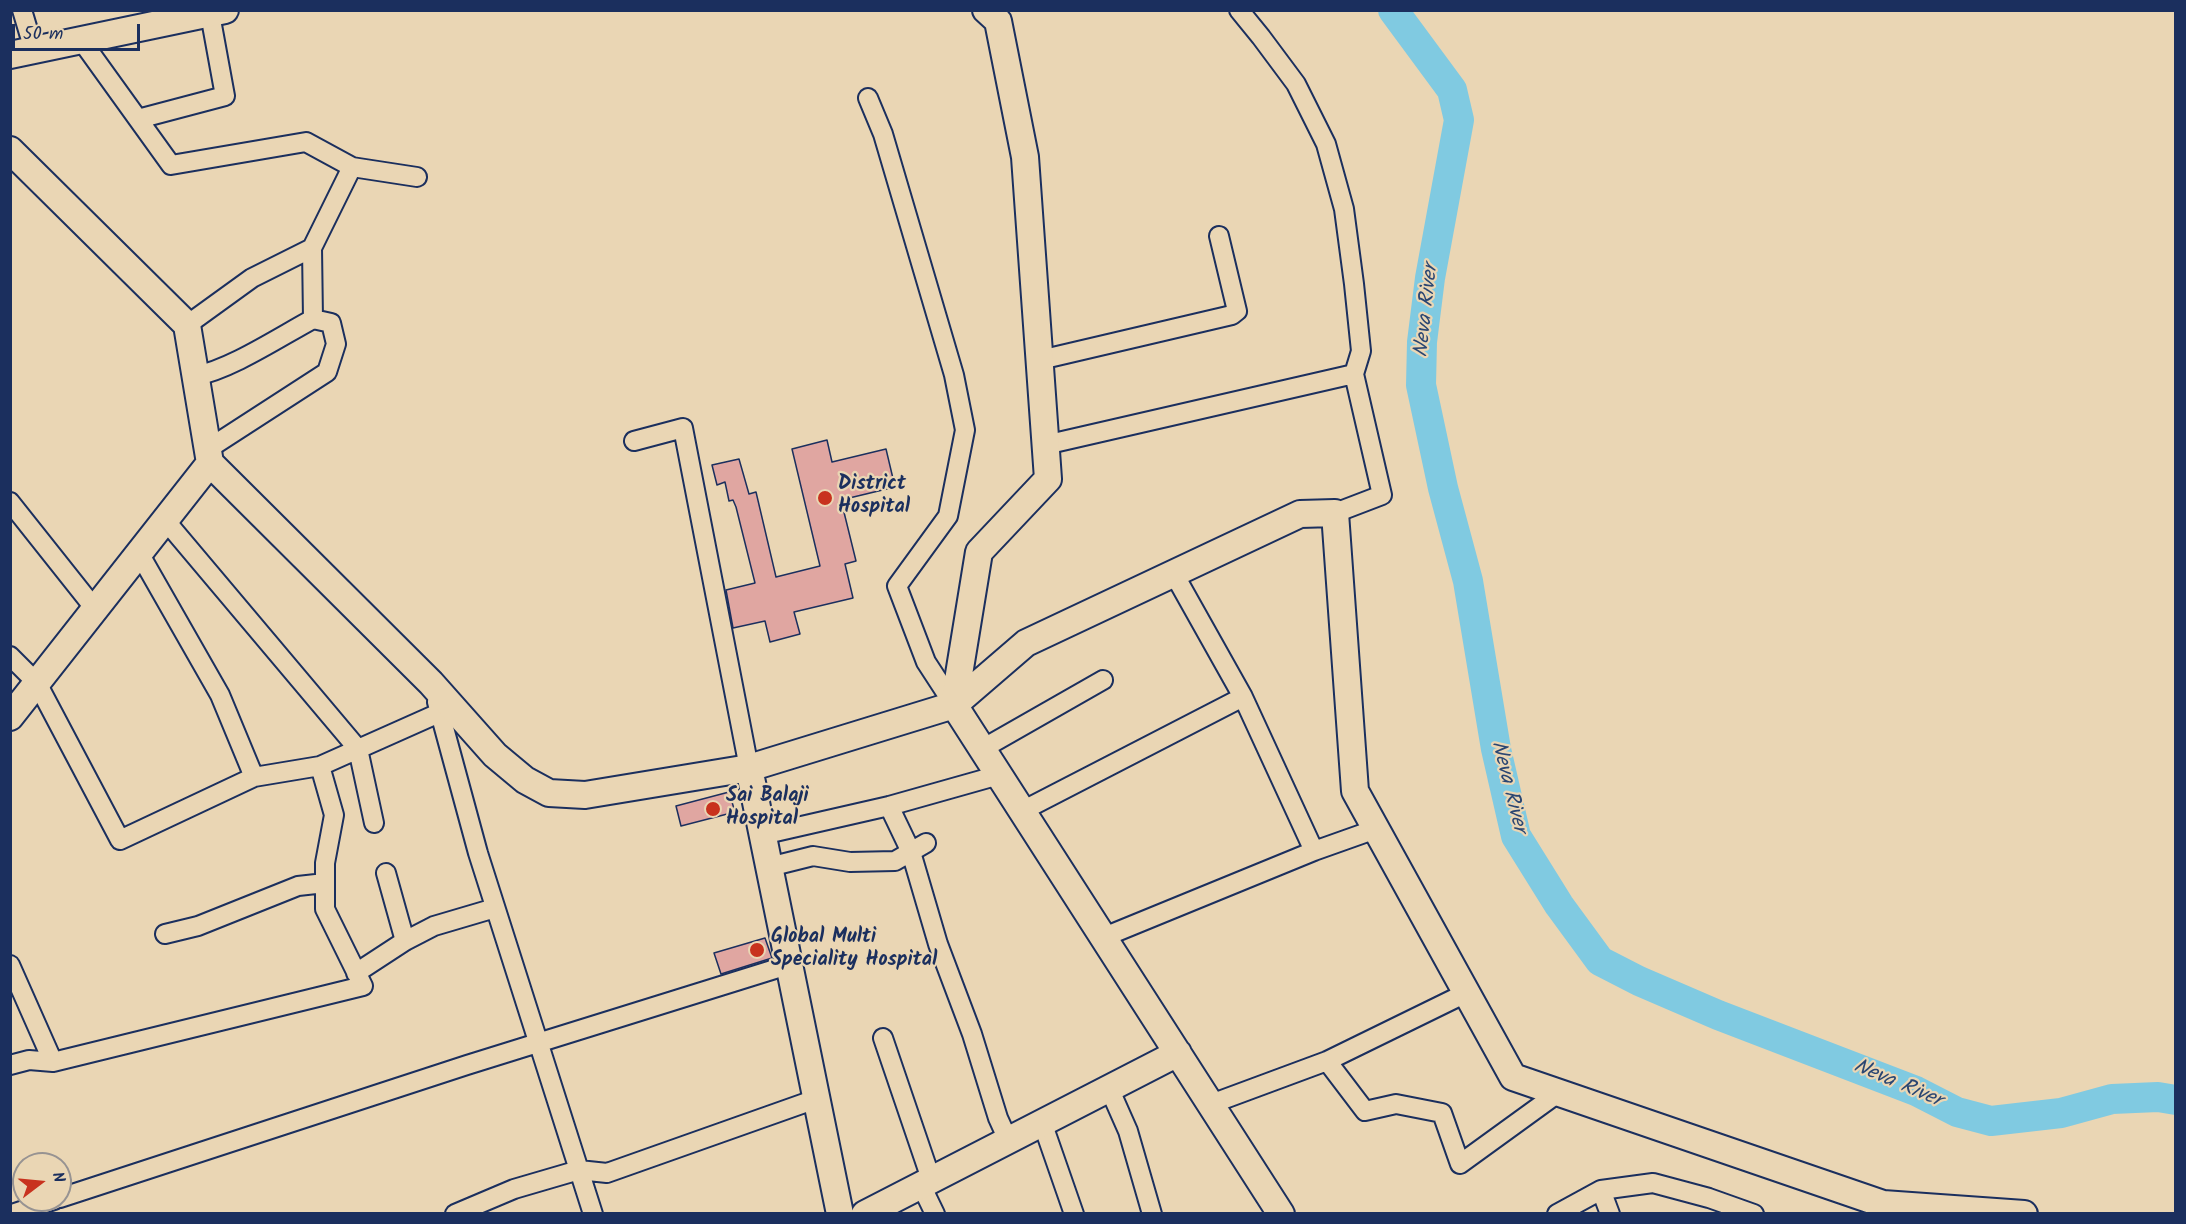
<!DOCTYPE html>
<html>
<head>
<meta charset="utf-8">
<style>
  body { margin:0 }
  #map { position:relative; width:2186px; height:1224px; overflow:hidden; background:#ead6b4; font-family:Kalam,sans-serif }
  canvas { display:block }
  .frame { position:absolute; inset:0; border:12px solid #1b2f5e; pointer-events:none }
  .north { position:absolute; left:12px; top:1152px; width:60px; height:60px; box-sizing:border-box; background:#ead6b4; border:2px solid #979392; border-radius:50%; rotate:74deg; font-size:16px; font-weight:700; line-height:24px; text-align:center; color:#1b2f5e }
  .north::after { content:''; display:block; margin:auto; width:21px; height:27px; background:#c8321e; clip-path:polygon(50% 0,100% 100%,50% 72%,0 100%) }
  .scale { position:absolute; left:12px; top:24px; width:128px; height:27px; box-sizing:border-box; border:3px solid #1b2f5e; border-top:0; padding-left:8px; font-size:18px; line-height:21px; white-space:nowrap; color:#1b2f5e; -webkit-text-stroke:4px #ead6b4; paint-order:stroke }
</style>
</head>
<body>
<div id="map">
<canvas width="2186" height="1224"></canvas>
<div class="frame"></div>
<div class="north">N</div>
<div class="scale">50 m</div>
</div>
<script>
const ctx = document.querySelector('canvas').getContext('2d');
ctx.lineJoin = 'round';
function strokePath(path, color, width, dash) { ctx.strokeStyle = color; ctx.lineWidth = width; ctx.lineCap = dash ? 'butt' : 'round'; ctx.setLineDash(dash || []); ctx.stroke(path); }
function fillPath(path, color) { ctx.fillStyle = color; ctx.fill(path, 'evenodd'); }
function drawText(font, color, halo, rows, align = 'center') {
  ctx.font = font + ' Kalam,sans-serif'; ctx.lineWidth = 4.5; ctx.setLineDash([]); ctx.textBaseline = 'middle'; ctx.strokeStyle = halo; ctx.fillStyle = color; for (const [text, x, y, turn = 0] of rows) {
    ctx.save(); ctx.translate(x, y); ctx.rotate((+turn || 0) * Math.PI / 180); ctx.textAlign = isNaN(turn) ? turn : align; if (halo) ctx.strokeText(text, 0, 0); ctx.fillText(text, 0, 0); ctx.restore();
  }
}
const river = new Path2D(`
  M1393,10L1452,90L1459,120L1430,278L1422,342L1421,385L1443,488L1468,581L1496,749L1516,836L1559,905L1600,961L1639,981L1718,1015L1916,1091L1957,1112L1991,1121L2061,1113L2112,1099L2158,1097L2176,1100`);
const building = new Path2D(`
  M827,440L832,462L886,449L895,487L841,500L856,561L845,564L853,598L794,612L800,634L770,642L765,621L733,628L726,590L755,583L736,507L733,500L729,501L725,482L717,485L712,465L739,459L749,494L756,492L776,577L820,566L792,449Z
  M729,792L735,812L681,826L676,806Z
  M765,938L772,958L721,974L714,953Z`);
const street = new Path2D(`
  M22,10L34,50
  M81,40L171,165L306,142L352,167L417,177
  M868,98L883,134L954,375L965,430L948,516L897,586L926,662L954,705
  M138,119L225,96L210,14
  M187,325L252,278L312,248L352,167
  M1040,360L1232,315L1237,311L1219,236
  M195,376C230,370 281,336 313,319L312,248
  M634,441L683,428L749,768
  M1045,445L1354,374L1361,351L1354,284L1344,209L1326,144L1296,84L1261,37L1239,10
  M208,449L327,372L336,344L331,323L313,319
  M10,502L95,609
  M1335,513L1382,495L1354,374
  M165,520L358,749L374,823
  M139,553L220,695L254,777
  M10,656L37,683L120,840L254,777L320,766
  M1243,697L1314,851L1376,829
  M437,702L478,853L593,1214
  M982,749L1103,680
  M889,806L911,852L938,944L972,1034L998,1118L1008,1140
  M1022,811L1243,697L1174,574
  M762,835L889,806L999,775
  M769,867L813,856L850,862L895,861L926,843
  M386,873L405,941
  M165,934L198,926L298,886L325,883
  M1104,937L1314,851
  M10,965L53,1062L363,986L325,909V863L334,815L320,766L439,713
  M356,973L405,941L434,926L495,908
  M883,1038L931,1179
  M1327,1061L1365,1111L1396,1104L1442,1113L1460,1164L1558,1093
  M10,1065L29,1060L53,1062
  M1109,1088L1128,1131L1152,1214
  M1211,1104L1327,1061L1466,993
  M1042,1122L1074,1214
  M921,1185L935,1214
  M60,1198L467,1065L788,965
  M12,1214L54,1200
  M455,1214L514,1189L579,1170L607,1173L816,1099
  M1557,1214L1601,1190
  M1610,1214L1601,1190L1653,1183L1709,1198L1754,1214`);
const secondary = new Path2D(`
  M10,55L225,10
  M10,150L187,325L210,463L431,683L495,755L525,780L549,793L585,795L749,768L954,705L979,552L1048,479L1025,157L998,21L986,10
  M10,717L210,463
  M749,768L840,1214
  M865,1214L1178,1053
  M1281,1214L954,705L1026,643L1300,514L1335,513L1355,791L1513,1077L1883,1204L2024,1214`);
const markers = [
  [825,498,8,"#c8321e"],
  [713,809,8,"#c8321e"],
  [757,950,8,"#c8321e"]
];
const poiNames = [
  ["District",838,486],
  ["Hospital",838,509],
  ["Sai Balaji",726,798],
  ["Hospital",726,821],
  ["Global Multi",771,939],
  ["Speciality Hospital",771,962]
];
const waterNames = [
  ["Neva River",1428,311,-84],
  ["Neva River",1507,787,76],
  ["Neva River",1897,1085,23]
];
strokePath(river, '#80cae1', 30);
fillPath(building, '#e0a6a1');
strokePath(building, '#1b2f5e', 1.5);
strokePath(street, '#1b2f5e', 22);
strokePath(secondary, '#1b2f5e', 30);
strokePath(street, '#ead6b4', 18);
strokePath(secondary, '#ead6b4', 26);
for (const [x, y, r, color] of markers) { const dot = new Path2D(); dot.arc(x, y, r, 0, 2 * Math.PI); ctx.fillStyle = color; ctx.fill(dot); strokePath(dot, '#ead6b4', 2); }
drawText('bold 20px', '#1b2f5e', '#ead6b4', poiNames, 'left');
drawText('italic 21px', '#2a4672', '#ead6b4', waterNames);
</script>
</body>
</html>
